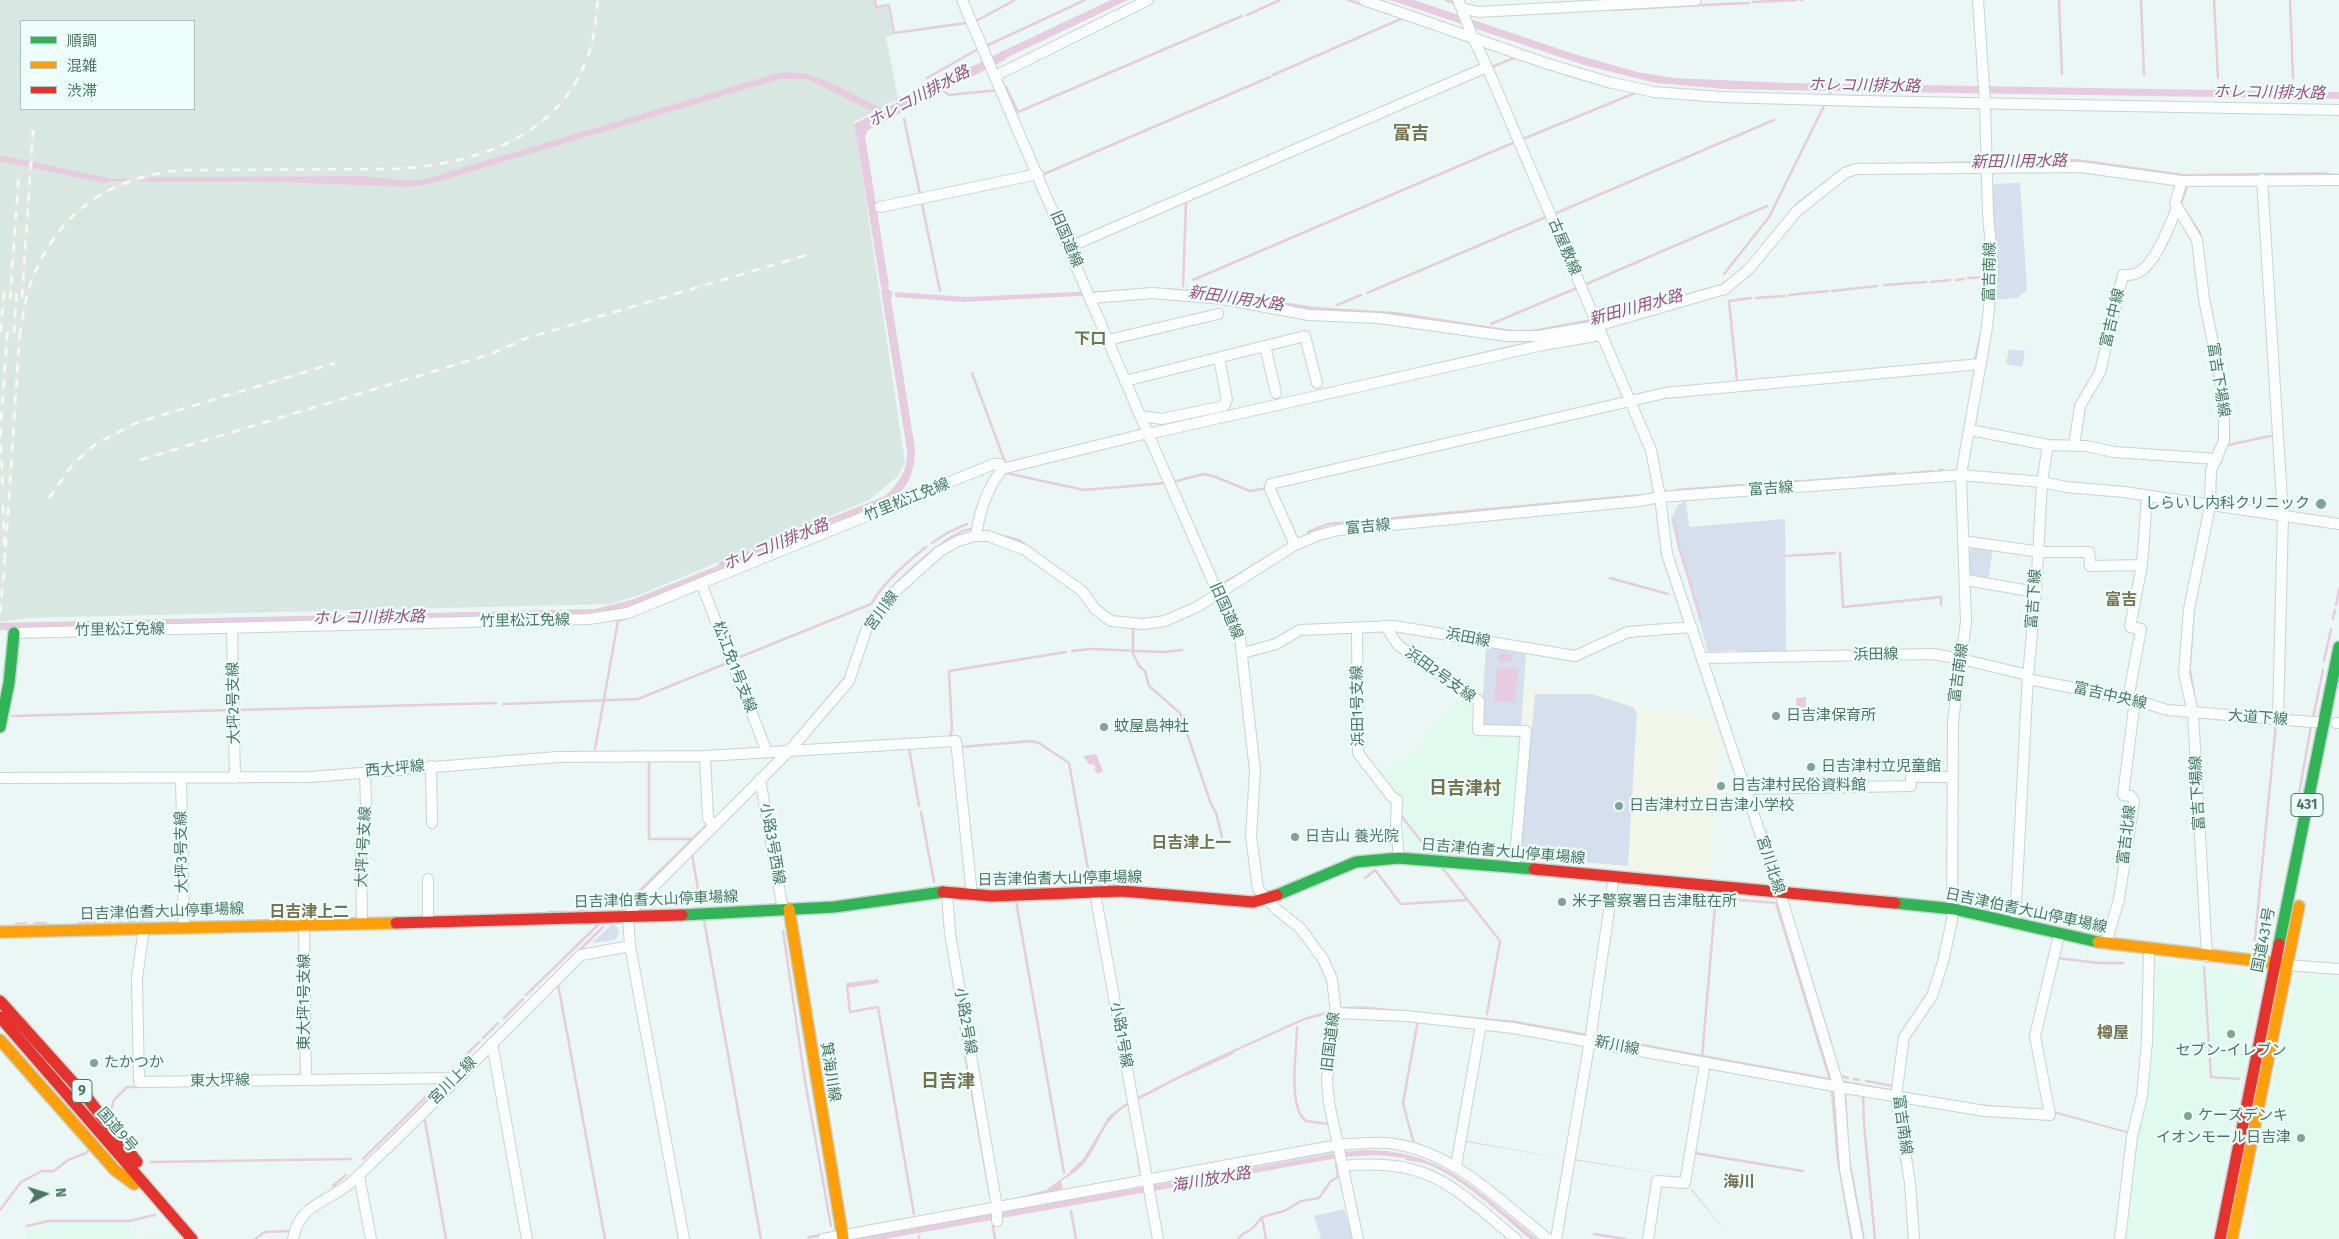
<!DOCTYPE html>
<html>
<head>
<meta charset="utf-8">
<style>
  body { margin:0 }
  #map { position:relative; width:2339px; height:1239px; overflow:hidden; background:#eaf7f4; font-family:"Fira Sans","Noto Sans JP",sans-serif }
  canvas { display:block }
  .legend { position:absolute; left:20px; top:20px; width:175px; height:90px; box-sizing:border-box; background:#ecfffb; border:1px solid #abc8be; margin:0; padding:6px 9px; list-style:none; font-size:15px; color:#4a7662 }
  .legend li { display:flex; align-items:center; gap:10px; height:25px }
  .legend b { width:25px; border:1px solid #abc8be }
  .north { position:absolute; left:20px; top:1169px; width:50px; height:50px; -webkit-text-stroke:4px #ecfffb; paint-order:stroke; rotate:85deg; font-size:14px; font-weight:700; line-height:20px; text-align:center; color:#4a7662 }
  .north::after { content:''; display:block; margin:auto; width:18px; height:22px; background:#4a7662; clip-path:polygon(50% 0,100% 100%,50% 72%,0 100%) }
</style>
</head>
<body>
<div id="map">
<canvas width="2339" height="1239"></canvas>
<ul class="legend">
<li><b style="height:6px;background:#30b455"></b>順調</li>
<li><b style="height:6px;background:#ff9f0a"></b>混雑</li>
<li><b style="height:6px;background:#e5322d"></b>渋滞</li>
</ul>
<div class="north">N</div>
</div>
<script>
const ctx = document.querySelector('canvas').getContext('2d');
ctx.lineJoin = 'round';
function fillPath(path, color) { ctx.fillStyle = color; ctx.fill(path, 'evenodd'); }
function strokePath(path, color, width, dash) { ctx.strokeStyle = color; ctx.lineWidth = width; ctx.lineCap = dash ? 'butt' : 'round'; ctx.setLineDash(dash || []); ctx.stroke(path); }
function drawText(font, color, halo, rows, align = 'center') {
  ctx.font = font + ' "Fira Sans","Noto Sans JP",sans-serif'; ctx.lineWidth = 4.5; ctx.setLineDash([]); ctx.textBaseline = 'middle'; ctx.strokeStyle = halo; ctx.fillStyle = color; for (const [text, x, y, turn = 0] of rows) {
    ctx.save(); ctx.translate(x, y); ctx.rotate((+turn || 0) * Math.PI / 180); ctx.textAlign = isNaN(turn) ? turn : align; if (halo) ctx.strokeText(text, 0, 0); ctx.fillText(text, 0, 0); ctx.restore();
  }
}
const commercial = new Path2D(`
  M1460,697L1473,703L1472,733L1521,734L1510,858L1413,850L1406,842L1404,805L1395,791L1379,773L1413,754L1440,718Z
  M2164,963L2202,967L2209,1079L2239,1081L2228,1150L2209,1239H2125L2138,1140L2149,1093L2154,1021L2152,992L2156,968Z
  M2206,968L2244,972L2259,992L2242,1077L2213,1076Z
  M2308,975L2339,979V1239H2256L2255,1206H2249L2292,985Z
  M48,1224H129L133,1239H26L29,1228Z
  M171,1231L178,1239H141Z`);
const industrial = new Path2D(`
  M0,0H874L875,8L888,6L893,35L886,37L898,99L854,122L905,462L898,476L869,500L639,595L610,604L28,618L0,622ZM21,21H194V109H21Z`);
const education = new Path2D(`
  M1484,644L1527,653L1524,690L1593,691L1636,704L1642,710L1710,716L1723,753L1719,754L1709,875L1517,859L1529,730L1481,726Z`);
const green = new Path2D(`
  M2020,183L2027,290L2017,298L1994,300L1991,184Z
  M2009,349L2025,351L2022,367L2006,364Z
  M1686,501L1689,527L1785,519L1786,653L1741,654L1737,650L1708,652L1671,520L1678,505Z
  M1975,545L1993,546L1988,582L1969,578V551Z
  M1486,647L1526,654L1521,729L1481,725Z
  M1535,694H1591L1633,707L1637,713L1628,866L1520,857Z
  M612,924L617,927L619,933L615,940L592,943Z
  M1332,1150L1336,1153L1152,1185V1181Z
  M1344,1209L1354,1239H1321L1314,1216Z`);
const water = new Path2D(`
  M1111,0H1128L1006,58L1007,59L937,94L934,93V95L868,130L865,136L889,286L887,288L893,293L891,299L915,449C915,472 907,491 888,503L630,608L597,616L0,630V623L595,609L631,600L717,566L720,562L885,496C899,483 908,470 907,450L881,290L883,289L881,287L854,124L876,113L807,79H780L426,185L407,187L281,182H148V177L364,176L408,181L425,179L774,74C813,65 849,94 883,109L931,87L933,88V86L1001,52L1002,50L1003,51Z
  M1390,0H1414L1574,54L1637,72L1674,78L1787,83L2339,92V99L1832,91L1826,104L1824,103L1829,91L1725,89L1656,83L1584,65Z
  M0,155L108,178V184L0,161Z
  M2078,159L2185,174L2322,172L2339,174V177L2185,178L2077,162L1857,166L1803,201L1746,270L1727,285L1600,322L1535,334L1315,312L1260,302L1097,295L964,302L895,297V292L967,297L1162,288L1197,290L1317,307L1396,312L1513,330H1531L1607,316L1721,284L1743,268L1796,203L1844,167L1852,164Z
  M1661,311L1662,313L1603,330L1153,428Z
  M1499,653L1512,654L1511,662L1498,661Z
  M1497,667L1518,669L1515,702L1494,701Z
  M1806,697V709L1797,710L1796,698Z
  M1096,754L1103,771L1098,774L1094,769L1096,768L1093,764L1090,765L1083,756Z
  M1766,830H1767L1785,886L1783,887Z
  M1803,955H1805L1832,1042H1830Z
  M878,979L879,983L847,988L846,983Z
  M1360,1006L1517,1021L1967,1103L2054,1111L2130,1132V1134L2053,1113L1981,1107L1680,1055L1345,1010L1305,1020L1203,1066L1125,1107C1102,1122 1101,1141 1086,1161C1080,1170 1070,1175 1061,1181L1063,1189L1002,1204L807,1239L808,1236L1009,1200L1046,1190L1079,1166L1109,1116L1126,1103L1202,1064L1306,1017L1343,1007Z
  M959,1027H961L991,1196L989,1197Z
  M1484,1031L1466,1138L1468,1141L1566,1159L1467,1142L1465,1138Z
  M1843,1091H1846L1850,1158L1865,1239L1863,1237L1848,1157Z
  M1365,1150C1443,1150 1480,1193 1537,1239H1530C1498,1213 1466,1180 1427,1164C1419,1161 1414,1162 1406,1160L1405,1158L1376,1155L1343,1157L885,1239H845L1343,1152Z
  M1574,1159L1683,1177L1573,1160Z
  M1692,1189L1732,1239L1691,1190Z`);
const stream = new Path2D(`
  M875,0L876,7L889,5L894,33L966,23
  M1348,0L1370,7
  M1446,0L1457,4
  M1801,0H1802
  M2059,0L2062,74
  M2141,0L2144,74
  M2214,0L2218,78
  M2290,0L2293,78
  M1753,2L1797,0
  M1703,5L1749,3
  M1612,10L1701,5
  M1247,15L1280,0
  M976,21L1015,0
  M986,46L1085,0
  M1492,67L1516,57
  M1273,75L1403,18
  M1568,75L1611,88
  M927,78L978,49
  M1004,88L1006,87L1018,112L1242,16
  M941,89L949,95L998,90
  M904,119L920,194
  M1523,139L1635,93
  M1044,174L1270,77
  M105,180H150
  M2187,185L2181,204L2201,235
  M922,204L940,291
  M1554,214L1774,120
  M1724,274L1769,217L1825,104
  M1968,278L1989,277L1988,279
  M1193,280L1515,142
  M1956,280L1964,279
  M1931,282L1950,280
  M1584,285L1767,206
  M1884,285L1926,282
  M1183,286L1186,203
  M1832,291L1877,286
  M1367,293L1546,217
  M1789,295L1828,291
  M1756,298L1785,296
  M1337,305L1361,295
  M1491,324L1577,288
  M1975,360L1981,334
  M972,373L1005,462
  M1737,380L1729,301L1751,298
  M2228,445L2275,435
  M1939,470H1943
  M1006,473L1084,490L1166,483
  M1905,474L1932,471
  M1849,478L1895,473
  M1804,481L1845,478
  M1173,482L1203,474L1213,476L1250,491L1267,488
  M1748,484L1800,481
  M1677,490L1743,485
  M1674,522L1679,547L1701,619
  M979,530L1019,540L1034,551
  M1308,532L1328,524L1642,495
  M932,543L947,533L967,524
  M1840,553L1843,607L1941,597V605
  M1784,556L1835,553
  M1610,578L1668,594
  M1219,586L1274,553
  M878,604C892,585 951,527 974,529
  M2336,605L2339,589
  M2333,619L2335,610
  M1133,626V654L1140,667L1145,671L1149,686L1180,713L1211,804L1216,813L1222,837
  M1092,649L1164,652L1182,650
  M1072,651L1090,649
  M735,659L871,604C885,581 905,564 926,547
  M2324,661L2331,629
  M2190,665L2194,606
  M2190,670L2194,694
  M503,704L638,699L727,663
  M238,710L496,703
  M12,716L230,710
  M2313,718L2323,670
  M807,723L847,675
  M950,736L952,730L949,671L1066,652
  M961,747L1031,741L1039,743L1069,763L1091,886
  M909,748L919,806
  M595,749L618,621L626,618
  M649,760V839H694
  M1750,779L1751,784
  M2297,805L2311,726
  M921,812L934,882
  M1399,813L1433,856
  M692,854L701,908
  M1441,866L1500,941L1487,1014
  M1365,878L1375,870L1401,904L1467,900
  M1716,898L1776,903L1830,1080
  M1016,901L1064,1173
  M622,908L709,823
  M576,911H586
  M548,912H566
  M704,920L761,1239
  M105,922H110
  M119,922H121
  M129,922H135
  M140,922H143
  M35,923H46
  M79,923L95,922
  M16,924L26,923
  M783,931L805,1081L831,1226
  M2254,949L2276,724
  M2057,958L2099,963H2123
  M2204,967L2211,1077L2239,1079
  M558,984L605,1239
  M847,986L850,1012L878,1007L914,1214
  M526,995L598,925
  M504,1018L523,999
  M1297,1027C1297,1049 1287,1107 1306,1121L1329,1124
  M483,1038L498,1023
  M464,1057L479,1042
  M1702,1057L1716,895
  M455,1074L603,927
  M1185,1075L1232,1053
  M1841,1076L1848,1078
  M1854,1079L1859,1080
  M1866,1081L1893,1086
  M1832,1090L1838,1160L1852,1239
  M1863,1094L1864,1124L1875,1239
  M110,1113L114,1100L127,1087H139
  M425,1121L446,1239
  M1414,1144L1403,1103L1418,1020
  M375,1153L447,1081
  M1694,1153L1803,1171
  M1138,1155L1140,1171
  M363,1159L440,1083
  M151,1162L351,1159
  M1071,1172L1085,1159
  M333,1186L346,1175
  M671,1195L679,1239
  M0,1210L21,1182L42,1171H54L68,1160L86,1153L89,1150
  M1071,1211L1076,1239
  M1262,1217L1266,1239
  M27,1226L49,1221H129L155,1215
  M993,1226L995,1239
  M1594,1234L1625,1239
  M919,1236V1239
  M255,1239L265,1232L289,1231
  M1238,1239L1243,1234L1252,1229L1262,1217L1284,1211L1301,1201L1319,1198L1331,1181L1338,1177L1336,1162`);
const street = new Path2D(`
  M962,0L1148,434L1218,593L1240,638L1255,771L1251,836L1258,889L1275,908L1301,929L1323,959L1332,979L1336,1013L1327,1079L1329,1103L1358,1239
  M1364,0L1545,63L1608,82L1654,92L1721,97L1861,101L2339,110
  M1458,0L1473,38L1487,67L1651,450L1660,497L1667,554L1780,893L1839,1087L1845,1169L1858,1239
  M1462,8L1478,12L1696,0
  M995,76L1148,0
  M2262,179L2283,516L2278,719
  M2182,181L2339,180
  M880,207L1038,174
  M1069,247L1487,67
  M1091,298L1152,293L1188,296L1222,299L1309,315L1379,318L1507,336H1538L1597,326L1725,289L1749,269L1797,211L1845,173L1856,169L2080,167L2182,181L2175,203L2197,240L2204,299L2224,398V441L2211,470L2210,506L2189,609L2184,673L2193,713L2207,957
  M1108,340L1218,314
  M1265,346L1276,393
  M1125,381L1305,336L1317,383
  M1141,416L1162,419L1224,406L1227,400L1219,358
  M1970,430L2048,445
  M1148,434L1543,345L1601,335
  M2074,446L2080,406L2100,372L2123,275C2126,275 2132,275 2135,274C2155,267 2169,226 2177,208
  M976,536C979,513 988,488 1002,469L1148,433
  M1963,541L2041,552H2089L2090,566L2142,565
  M1295,545L1270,489L1271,484L1665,393L1980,364
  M1966,580L2036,592
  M701,583L767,752
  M1385,626L1398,645L1479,701L1478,730L1526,731L1514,868
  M232,628L235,778
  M1357,629L1358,753L1392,797L1397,800L1396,825L1399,858
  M14,633L589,619L628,613L994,464H1000L1002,469
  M1243,653L1276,644L1300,630L1394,626L1575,656L1628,632L1692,627
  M1702,658L1933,654L1961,659L2028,675
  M2028,679L2135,700L2167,710L2324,723
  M2128,699L2141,629L2130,627L2142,565L2147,497
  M2336,723H2339
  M705,756L708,818L714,826
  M431,766L432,823
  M0,778L311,777L558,757L705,756L956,741L972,895
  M181,778L184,926
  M760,779L783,910
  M1746,789L1911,786V777H1952
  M1095,893L1158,1239
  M947,894L950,933L997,1207V1221
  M428,922V879
  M362,923L361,844L366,805L365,772
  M2015,923L2028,675L2036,592L2042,482L2048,445L2086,446L2114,452L2217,459
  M304,924L306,1080
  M144,928L137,978L139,1082L456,1078
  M2106,944L2119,899L2134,801L2131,796L2123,795L2135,700
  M2286,965L2339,969
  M1336,1013L1406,1016L1513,1028L1839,1087L1985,1111L2050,1115L2035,1036L2059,935
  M492,1043L527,1239
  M1343,1166C1430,1157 1453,1187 1516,1239
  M1456,1166L1481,1024
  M359,1176L371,1239
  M293,1239C300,1201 331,1203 355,1179C432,1106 506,1029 581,955L630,946
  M684,1239L630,946L628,916L638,902L790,750L849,681L868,625L890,596L940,551L958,541L976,536H988L1025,550L1082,591L1095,609L1111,621L1143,624L1165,621L1197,607L1295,545L1319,535L1339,530L1639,501L1660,497L1961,475L2042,482L2066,487L2124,492L2339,524
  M823,1239L1338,1145C1356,1144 1376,1141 1395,1144C1457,1154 1501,1202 1548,1239
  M1556,1239L1590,1040L1614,876
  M1648,1239L1657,1181L1685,1183L1705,1063
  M1914,1239L1910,1183L1896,1096L1904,1037L1932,996L1943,962L1952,920L1953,721L1966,622L1961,475L1986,334L1993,273L1988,213L1985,102L1978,0
  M2120,1239L2132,1137L2142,1096L2147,1042L2149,950`);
const fast = new Path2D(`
  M0,727L9,683L14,633
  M1277,895L1356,862L1399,858L1534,869
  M1895,903L1954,909L2098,942
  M682,915L834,907L943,892
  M2279,944L2339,647`);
const slow = new Path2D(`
  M789,909L843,1239
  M0,932L396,923
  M2098,942L2284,964
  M0,1040L115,1170L134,1184
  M2232,1239L2299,906`);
const jam = new Path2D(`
  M1534,869L1895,903
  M943,892L992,896L1122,891L1253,902L1277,895
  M396,923L682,915
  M0,1001L88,1099L137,1162
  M0,1017L192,1239
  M2220,1239L2279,944`);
const rail = new Path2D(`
  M22,297L33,130
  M10,299L19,172
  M1,332L4,288
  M14,333L17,288
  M20,335C23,314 26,292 35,272C64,207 114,176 184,170L396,169C476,164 561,137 589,53C595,36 596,17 598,0
  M0,429L3,492
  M0,436L8,324
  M140,460L491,354L524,339L810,254
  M49,498L73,464L96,444L136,423L335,363
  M3,505L5,558L20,329
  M0,613L5,558`);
const markers = [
  [2321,504,6,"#82a395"],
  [1776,716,5,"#82a395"],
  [1104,727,5,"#82a395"],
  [1811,767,5,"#82a395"],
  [1721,786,5,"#82a395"],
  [1619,806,5,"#82a395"],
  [1295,837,5,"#82a395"],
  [1562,902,5,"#82a395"],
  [2231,1034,5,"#82a395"],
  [94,1063,5,"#82a395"],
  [2188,1116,5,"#82a395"],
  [2301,1138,5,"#82a395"]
];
const shields = [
  [2307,805,32],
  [82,1091,20]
];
const shieldNames = [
  ["431",2307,805],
  ["9",82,1091]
];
const streetNames = [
  ["旧国道線",1066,239,67],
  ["古屋敷線",1564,247,67],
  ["富吉南線",1990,272,-89],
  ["富吉中線",2113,318,-77],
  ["富吉下場線",2218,380,81],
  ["富吉線",1771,489,-4],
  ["竹里松江免線",907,500,-22],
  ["富吉線",1368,527,-6],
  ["富吉下線",2034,599,-86],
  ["宮川線",882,611,-54],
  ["旧国道線",1226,611,66],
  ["竹里松江免線",525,621,-1],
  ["竹里松江免線",120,630,-1],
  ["浜田線",1468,638,11],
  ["浜田線",1876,655,-1],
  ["松江免1号支線",734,667,69],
  ["富吉南線",1959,673,-82],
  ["浜田2号支線",1440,675,36],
  ["富吉中央線",2110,696,13],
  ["大坪2号支線",234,703,-91],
  ["浜田1号支線",1358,706,-91],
  ["大道下線",2258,718,4],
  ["西大坪線",395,769,-5],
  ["富吉下場線",2198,793,-93],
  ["富吉北線",2127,835,-83],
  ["小路3号西線",772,844,80],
  ["大坪1号支線",364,847,-87],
  ["大坪3号支線",182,852,-91],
  ["日吉津伯耆大山停車場線",1503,852,5],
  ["宮川北線",1770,865,72],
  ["日吉津伯耆大山停車場線",1060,879,-1],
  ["日吉津伯耆大山停車場線",656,900,-2],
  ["日吉津伯耆大山停車場線",2026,911,12],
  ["日吉津伯耆大山停車場線",162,912,-2],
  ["国道431号",2264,940,-79],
  ["東大坪1号支線",305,1002,-90],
  ["小路2号線",965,1021,80],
  ["小路1号線",1121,1035,80],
  ["旧国道線",1331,1042,-83],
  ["新川線",1617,1046,11],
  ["箕海川線",830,1072,81],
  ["東大坪線",220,1081,-1],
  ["宮川上線",453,1081,-45],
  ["富吉南線",1902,1125,82],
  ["国道9号",117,1130,49]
];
const poiNames = [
  ["しらいし内科クリニック",2310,504,"right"],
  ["日吉津保育所",1786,716],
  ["蚊屋島神社",1114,727],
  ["日吉津村立児童館",1821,767],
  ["日吉津村民俗資料館",1731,786],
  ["日吉津村立日吉津小学校",1629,806],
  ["日吉山 養光院",1305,837],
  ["米子警察署日吉津駐在所",1572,902],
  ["セブン-イレブン",2231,1051,"center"],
  ["たかつか",104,1063],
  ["ケーズデンキ",2198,1116],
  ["イオンモール日吉津",2291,1138,"right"]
];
const waterNames = [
  ["ホレコ川排水路",1864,86,1],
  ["ホレコ川排水路",2269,93,1],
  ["ホレコ川排水路",919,97,-28],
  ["新田川用水路",2019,162,-1],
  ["新田川用水路",1236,299,8],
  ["新田川用水路",1636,308,-15],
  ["ホレコ川排水路",776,545,-22],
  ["ホレコ川排水路",369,618,-1],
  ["海川放水路",1211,1180,-10]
];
const neighbourhoodNames = [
  ["下口",1090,340],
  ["富吉",2121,601],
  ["日吉津上一",1191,844],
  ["日吉津上二",309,913],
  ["樽屋",2113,1034],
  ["海川",1739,1183]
];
const quarterNames = [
  ["富吉",1411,134],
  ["日吉津村",1465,789],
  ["日吉津",948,1082]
];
fillPath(commercial, '#e1faef');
fillPath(industrial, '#d8e7e2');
fillPath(education, '#f2f6ea');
fillPath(green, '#d5dfee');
fillPath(water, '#e7cce0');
strokePath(stream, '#e7cce0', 2.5);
strokePath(street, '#c7d5d0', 12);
strokePath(fast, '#c4d4ce', 14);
strokePath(slow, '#c4d4ce', 14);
strokePath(jam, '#c4d4ce', 14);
strokePath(street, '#fcfefd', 10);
strokePath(fast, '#30b455', 11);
strokePath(slow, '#ff9f0a', 11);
strokePath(jam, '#e5322d', 11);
strokePath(rail, '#e4e5e2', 4.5);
strokePath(rail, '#ecfffb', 2.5, [8]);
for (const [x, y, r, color] of markers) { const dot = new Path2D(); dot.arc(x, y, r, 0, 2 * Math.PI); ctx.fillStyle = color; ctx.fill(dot); strokePath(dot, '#ecfffb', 2); }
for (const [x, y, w] of shields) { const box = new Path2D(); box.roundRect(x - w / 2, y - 11.5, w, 23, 4); ctx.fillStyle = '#ecfffb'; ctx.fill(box); strokePath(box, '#4a7662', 1); }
drawText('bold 14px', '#4a7662', null, shieldNames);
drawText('15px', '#4a7662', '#ecfffb', streetNames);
drawText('15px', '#4a7662', '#ecfffb', poiNames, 'left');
drawText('italic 16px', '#9f4c81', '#ecfffb', waterNames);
drawText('bold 16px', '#777250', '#ecfffb', neighbourhoodNames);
drawText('bold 18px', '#777250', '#ecfffb', quarterNames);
</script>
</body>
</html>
